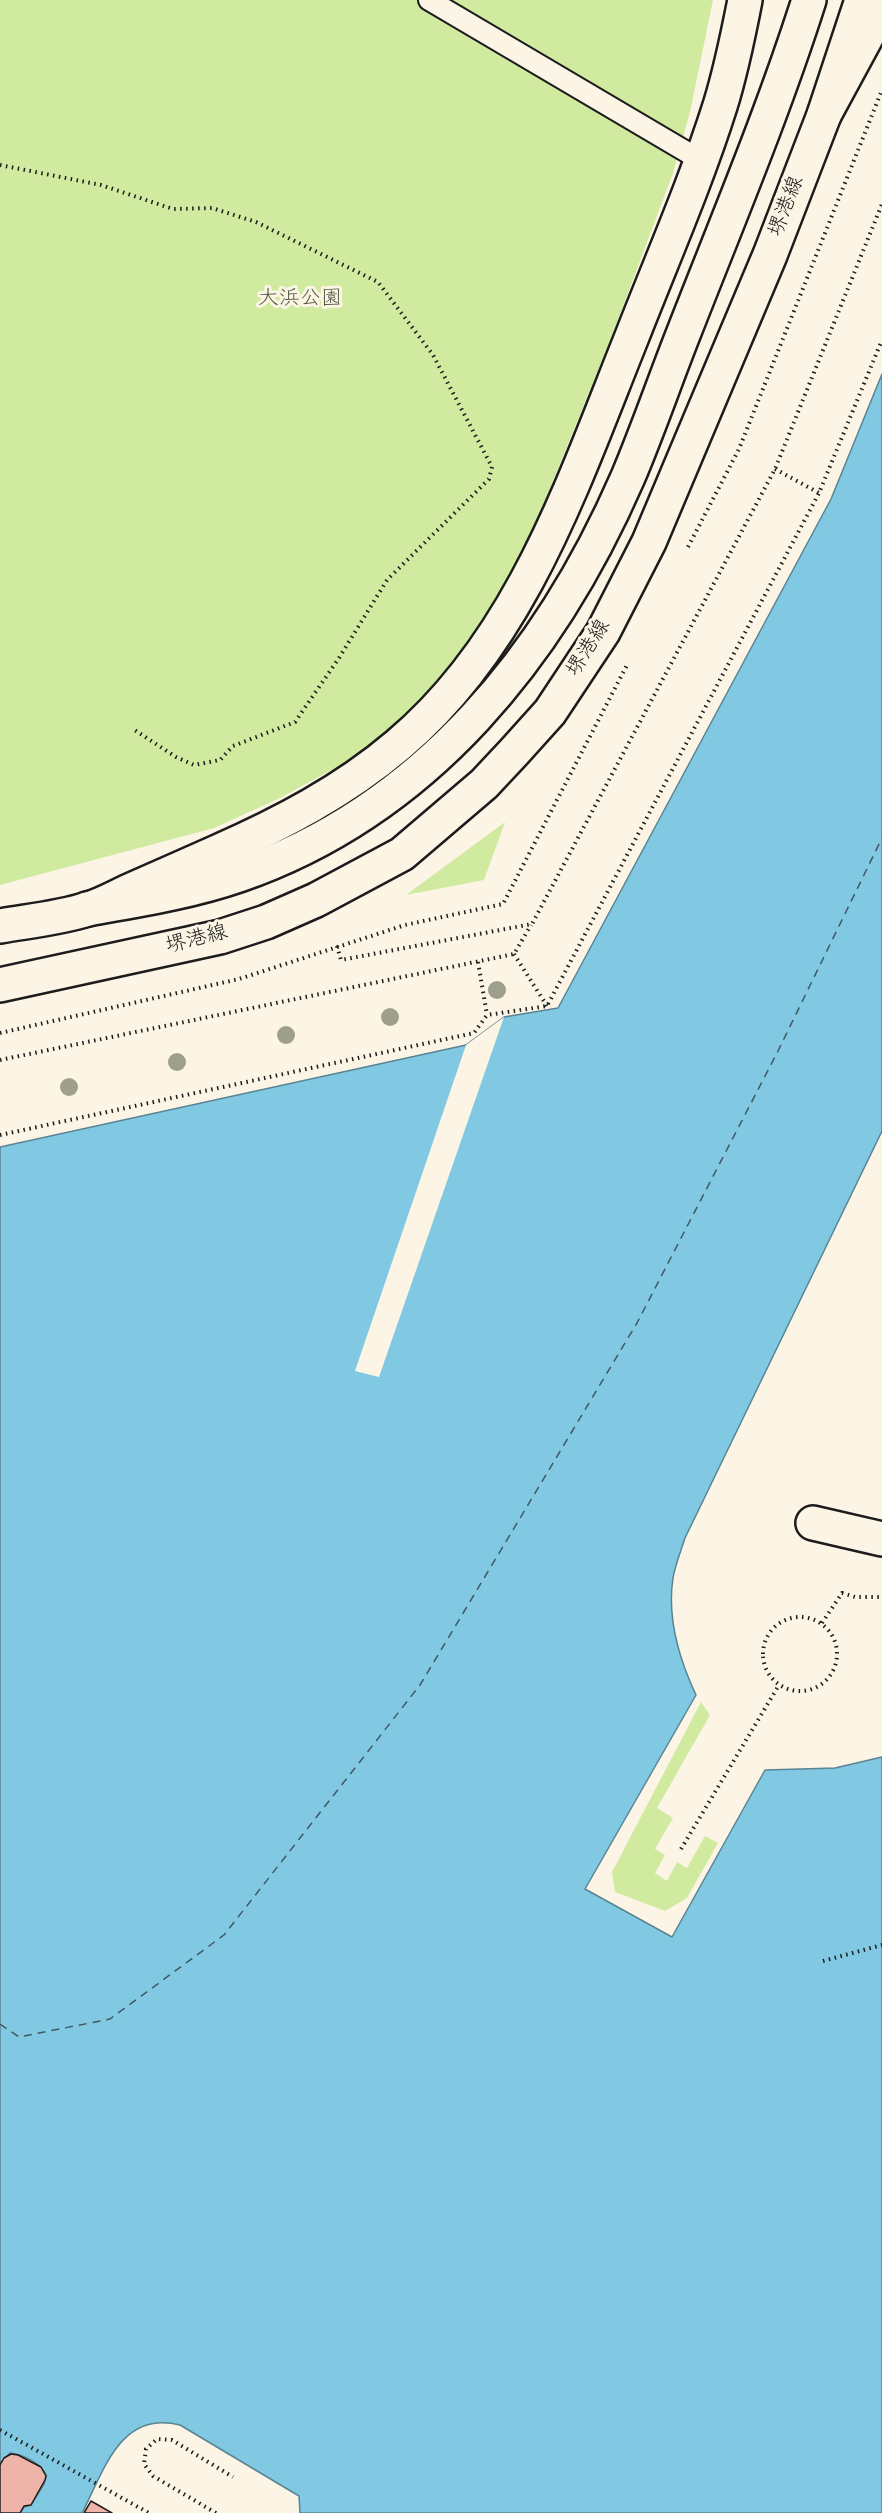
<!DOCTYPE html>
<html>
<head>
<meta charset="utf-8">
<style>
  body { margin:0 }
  canvas { display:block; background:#fcf5e5 }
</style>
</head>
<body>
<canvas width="882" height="2513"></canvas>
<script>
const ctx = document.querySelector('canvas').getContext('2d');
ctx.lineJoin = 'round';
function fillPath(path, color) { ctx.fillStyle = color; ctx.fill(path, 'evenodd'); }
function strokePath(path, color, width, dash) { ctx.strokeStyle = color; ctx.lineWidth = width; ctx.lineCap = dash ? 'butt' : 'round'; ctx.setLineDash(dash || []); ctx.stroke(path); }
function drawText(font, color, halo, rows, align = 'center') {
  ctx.font = font + ' "Indie Flower","Klee One",sans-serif'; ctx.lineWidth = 6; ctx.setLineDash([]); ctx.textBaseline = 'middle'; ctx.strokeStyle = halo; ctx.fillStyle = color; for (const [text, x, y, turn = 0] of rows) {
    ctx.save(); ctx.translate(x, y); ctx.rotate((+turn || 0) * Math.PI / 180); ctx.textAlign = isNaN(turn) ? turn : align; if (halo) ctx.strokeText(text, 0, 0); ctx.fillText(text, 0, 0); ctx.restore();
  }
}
const green = new Path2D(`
  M0,0H713L690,112L673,173L610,341L544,503L504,589L475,634L432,692L361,754L280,798L214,828L0,885Z
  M505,822L484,880L406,895Z
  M701,1702L710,1715L657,1808L673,1818L655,1849L665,1855L655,1873L667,1881L677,1862L687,1868L705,1836L718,1843L687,1898L665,1911L615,1892L612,1872Z`);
const water = new Path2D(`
  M882,374V1131L685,1538C681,1551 675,1565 673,1578C667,1617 679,1659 696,1695L585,1889L672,1937L765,1770L835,1768L882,1757V2513H300L299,2496L180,2425C120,2410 104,2471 82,2513H20L24,2507L31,2505L44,2484L46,2475C41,2463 22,2454 10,2453L0,2463V1147L466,1045L504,1017L558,1008L831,499Z`);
const pier = new Path2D(`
  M504,1017L379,1377L355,1371L466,1045Z`);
const ferry = new Path2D(`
  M0,2024L19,2037L110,2019L224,1935L420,1685L637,1323L778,1051L882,838`);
const building = new Path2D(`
  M11,2454L18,2455L41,2467L46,2476L45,2480L31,2505L24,2506L20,2513H0V2465L4,2458Z
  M91,2501L112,2513H84Z`);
const path = new Path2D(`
  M0,165L101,185L173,209L212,208L256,222L378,282L433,355L492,467L489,479L387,580L339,658L295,722L233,746L220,760L194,765L176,757L133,729
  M775,469L819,493
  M688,547L739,449L882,90
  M337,946L341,960L532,924L775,469L882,204
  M514,954L547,1006
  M478,962L487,1015
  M0,1033L239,979L405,925L503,904L627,665
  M0,1060L514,954L531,925
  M0,1135L474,1033L487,1015L547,1006L819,493L882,340
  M763 1654a37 37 0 1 1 74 0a37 37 0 1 1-74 0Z
  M822,1623L842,1593L855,1597H882
  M681,1849L779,1685
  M823,1961L882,1945
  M0,2430L149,2513
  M216,2513L153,2476L144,2464L146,2449L157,2439L172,2440L233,2477`);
const lane = new Path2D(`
  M429,0L702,161`);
const street = new Path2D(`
  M813,1523L882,1539`);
const secondary = new Path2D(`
  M0,926C29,921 60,918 88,909C102,905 116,897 129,891C158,878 188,865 217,852C281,824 344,791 398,745C521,642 573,483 631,339C661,262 695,185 720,106C731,71 738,36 745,0
  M0,985L220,937L266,922L316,900L402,854L484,784L514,752L550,712L603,632L649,542L770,255L824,115L862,0`);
const highway = new Path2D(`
  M824,115L882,8
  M87,909C138,900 190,892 239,875C426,810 551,654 628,477C648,430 665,380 684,332C727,222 773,113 809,0`);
const trees = [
  [497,990],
  [390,1017],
  [286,1035],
  [177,1062],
  [69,1087]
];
const streetNames = [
  ["堺港線",788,207,-69],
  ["堺港線",590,649,-58],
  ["堺港線",197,941,-14]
];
const parkNames = [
  ["大浜公園",300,301]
];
fillPath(green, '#d0eaa0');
fillPath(water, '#81c9e2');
strokePath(water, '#598493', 1.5);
fillPath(pier, '#fcf5e5');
strokePath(ferry, '#3f5961', 1.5, [8, 6]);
fillPath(building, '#eeb4aa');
strokePath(building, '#1c1c1c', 1.5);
strokePath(lane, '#1c1c1c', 24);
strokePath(street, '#1c1c1c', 38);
strokePath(secondary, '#1c1c1c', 38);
strokePath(highway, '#1c1c1c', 38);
strokePath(path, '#1c1c1c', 4, [1.5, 4.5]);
strokePath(lane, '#fcf5e5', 20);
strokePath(street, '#fcf5e5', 33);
strokePath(secondary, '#fcf5e5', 33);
strokePath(highway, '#fcf5e5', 33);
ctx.fillStyle = '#9ea08c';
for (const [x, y] of trees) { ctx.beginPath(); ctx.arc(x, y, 9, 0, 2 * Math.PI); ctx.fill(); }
drawText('21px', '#1c1c1c', '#fcf5e5', streetNames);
drawText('21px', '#525a44', '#fcf5e5', parkNames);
</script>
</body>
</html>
